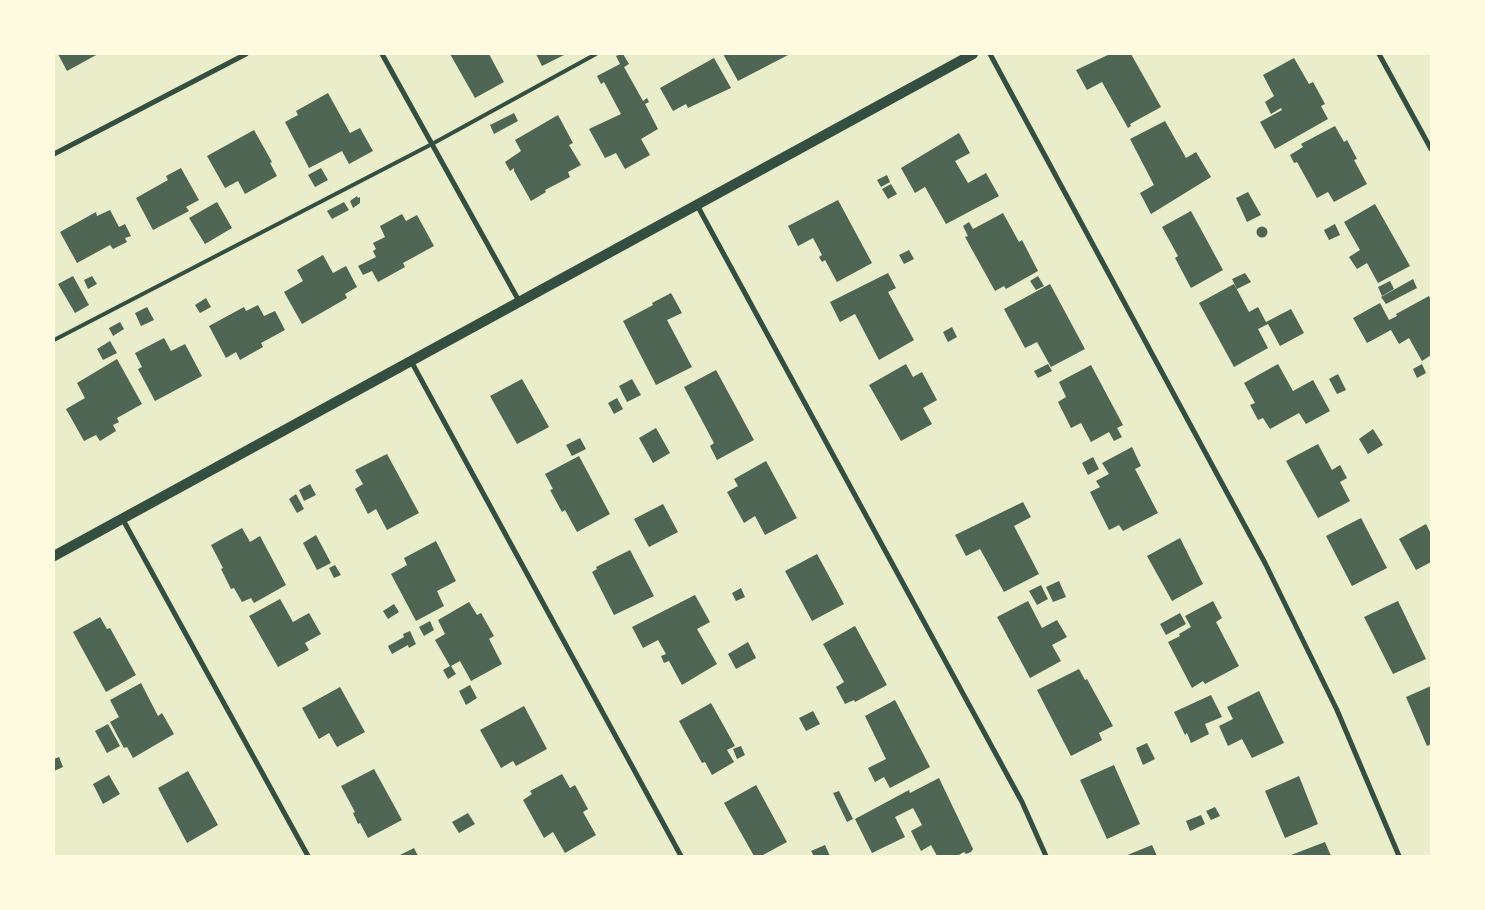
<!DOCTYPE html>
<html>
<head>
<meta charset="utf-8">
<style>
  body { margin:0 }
  #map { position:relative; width:1485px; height:910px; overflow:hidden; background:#e9edc9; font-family:Ubuntu,sans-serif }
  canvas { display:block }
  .frame { position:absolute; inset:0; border:55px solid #fefae0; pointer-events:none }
</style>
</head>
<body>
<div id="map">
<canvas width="1485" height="910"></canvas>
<div class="frame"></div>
</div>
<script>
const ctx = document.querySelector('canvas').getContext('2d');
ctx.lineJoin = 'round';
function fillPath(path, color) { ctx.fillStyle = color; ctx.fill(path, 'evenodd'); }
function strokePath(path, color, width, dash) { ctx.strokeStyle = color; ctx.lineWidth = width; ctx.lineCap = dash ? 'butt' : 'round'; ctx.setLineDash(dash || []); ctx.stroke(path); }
const building = new Path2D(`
  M58,54H98L67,71Z
  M450,54H489L504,82L475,98Z
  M536,54H566L542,66Z
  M620,54H623L629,64L624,67L643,101L647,98L649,102L645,104L658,129L641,139L650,155L625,169L616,153L605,158L589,129L621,114L604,82L601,84L597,76L620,64L616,56Z
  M723,54H790L738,81Z
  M1110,54H1131L1161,107L1130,124L1131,126L1128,128L1102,82L1087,90L1076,70Z
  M714,58L731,88L688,108L686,104L673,111L660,88Z
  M1294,58L1309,84L1313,82L1325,104L1321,106L1328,119L1275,149L1260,122L1282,110L1281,108L1271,114L1265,102L1274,96L1263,75Z
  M328,93L350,133L360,128L373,151L349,164L342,151L309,168L285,122L298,115L296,111Z
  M514,113L518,121L494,134L490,125Z
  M558,115L573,143L569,145L581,165L568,172L570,177L545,190L546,192L531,201L514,171V168L510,171L505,162L521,151L515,140Z
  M1165,121L1186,158L1196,152L1211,177L1151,214L1140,193L1154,185L1130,139Z
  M1335,126L1344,142L1347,140L1357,159L1354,160L1367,184L1334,202L1328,192L1317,198L1297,162L1294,163L1290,155L1303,147L1301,144Z
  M254,130L272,162L270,163L277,176L245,194L238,181L225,188L207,156Z
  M959,133L970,153L955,161L968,183L986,173L999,196L946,224L925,187L915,193L901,168Z
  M181,168L199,200L186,207L189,211L153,230L136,198L168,180L166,176Z
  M321,168L328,180L315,187L308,175Z
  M887,175L890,182L881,187L877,180Z
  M891,184L897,194L888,199L882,189Z
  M1248,192L1261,215L1247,222L1236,198Z
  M357,196L358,198L360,197V203L353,208L350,201Z
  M838,200L872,263L837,282L825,260L822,262L819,257L822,255L813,238L798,246L788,226Z
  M217,202L232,228L205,244L189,218Z
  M344,202L349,210L332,219L327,211Z
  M1375,204L1410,266L1378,283L1367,263L1357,269L1349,257L1360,250L1344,222Z
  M110,210L119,227L125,224L131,236L125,238L127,242L113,249L110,245L77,263L60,232L96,212L97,216Z
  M1191,211L1223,270L1191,288L1175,258L1178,256L1162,227Z
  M1003,213L1019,242L1022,240L1038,271L1006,289L1004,286L995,291L965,237L968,236L963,226L969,222L973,229Z
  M402,214L406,221L417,215L434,246L403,263L405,267L378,282L372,271L363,275L358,266L376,257L373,251L376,249L373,243L385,237L380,226Z
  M1335,224L1340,235L1329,240L1324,230Z
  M1256.5 232a5.5 5.5 0 1 1 11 0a5.5 5.5 0 1 1-11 0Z
  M909,250L914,259L904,264L899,255Z
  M323,255L333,273L346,266L357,287L345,294L347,298L302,324L284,292L303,281L297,270Z
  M888,273L896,288L888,292L914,340L879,360L855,314L840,322L830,302Z
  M1245,273L1251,282L1237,289L1232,279Z
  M73,276L89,305L75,313L58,284Z
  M92,276L97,284L88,289L84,280Z
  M1038,276L1044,286L1036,290L1030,281Z
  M1413,279L1417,288L1386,304L1381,297Z
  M1390,281L1394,289L1382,296L1378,287Z
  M1050,284L1085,349L1051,367L1037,342L1025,348L1004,309Z
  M1234,284L1249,312L1258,307L1266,322L1291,309L1304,333L1280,346L1268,324L1258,329L1268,348L1234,367L1199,303Z
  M671,293L682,313L667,320L692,367L656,385L623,321L653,305L652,303Z
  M1429,296L1431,300V355L1422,361L1409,338L1399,344L1391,330L1367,343L1353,318L1380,303L1389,320L1397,316L1396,314Z
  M206,298L211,307L200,313L195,305Z
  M258,305L264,316L275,311L285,330L261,343L263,347L240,360L236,352L226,358L209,326L244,307L246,311Z
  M147,307L154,320L141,326L135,313Z
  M120,322L124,329L113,336L109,328Z
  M952,327L957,337L948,342L943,332Z
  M164,338L171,351L185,344L202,376L155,401L138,369L142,367L135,353Z
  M110,341L117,353L103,360L97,349Z
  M117,359L142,404L117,418L119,422L113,425L116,431L100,441L96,435L84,441L66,409L85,398L77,383Z
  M906,364L913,377L922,372L937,400L923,408L932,424L901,441L869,385Z
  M1048,364L1052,371L1038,378L1034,371Z
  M1278,364L1293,391L1313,380L1330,411L1306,424L1299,413L1270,429L1263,418L1258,420L1250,405L1255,403L1244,383Z
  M1422,364L1426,373L1417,378L1413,369Z
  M1091,365L1123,425L1117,428L1122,437L1114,441L1109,432L1091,442L1081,423L1071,428L1058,402L1066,397L1059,382Z
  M716,370L754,440L717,460L710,446L714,443L684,387Z
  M1338,374L1346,390L1337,394L1329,379Z
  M522,379L549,427L517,444L490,396Z
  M632,379L641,395L627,402L619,386Z
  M617,398L623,409L614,414L608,403Z
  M656,428L670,453L653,463L639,438Z
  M1373,429L1383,445L1368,454L1359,439Z
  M580,438L586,449L572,456L566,445Z
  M1318,444L1332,470L1340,465L1347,478L1340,482L1350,501L1318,518L1286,461Z
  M1132,447L1141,466L1135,469L1158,513L1123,531L1119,525L1109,530L1090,492L1100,487L1096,481L1109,474L1102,463Z
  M387,454L419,513L387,530L376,509L368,514L355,489L363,484L355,470Z
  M579,456L610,514L577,532L565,510L562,512L550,490L553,489L545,474Z
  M1093,457L1099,469L1088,475L1082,463Z
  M766,461L797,518L765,535L755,516L744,523L727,492L738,486L734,479Z
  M310,484L316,495L304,501L299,490Z
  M296,494L304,509L297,513L289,499Z
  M1023,502L1031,517L1014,526L1039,574L1004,592L980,549L966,556L955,535Z
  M663,504L678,532L649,547L634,519Z
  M1361,518L1387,568L1352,586L1326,536Z
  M1426,524L1431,534V562L1416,570L1399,539Z
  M242,528L250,542L260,536L286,585L254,603L251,598L242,602L234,588L231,589L221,569L223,568L211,545Z
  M316,535L331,563L317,570L303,543Z
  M1180,538L1203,584L1172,601L1147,556Z
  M436,541L456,581L437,591L444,606L416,621L391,574L407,565L404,558Z
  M630,550L654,596L614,615L592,572L597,569L596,567Z
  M817,554L844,604L812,621L785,571Z
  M335,565L341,575L334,578L329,568Z
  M1059,581L1066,597L1053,602L1046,587Z
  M1041,585L1048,599L1037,605L1029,591Z
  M741,588L745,597L736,601L732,593Z
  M695,595L710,622L697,629L717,664L682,685L669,661L664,663L661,656L666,654L658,640L643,648L632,627Z
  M280,599L293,622L309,613L321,634L305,643L309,650L278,667L249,616Z
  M1028,601L1042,628L1057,620L1067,637L1052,645L1061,661L1030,678L997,617Z
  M1213,601L1222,618L1216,622L1239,666L1205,684L1203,681L1192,688L1168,642L1180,636L1179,634L1191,627L1185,616Z
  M1398,601L1426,659L1393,674L1364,617Z
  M469,602L477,615L481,613L494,636L489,639L502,664L471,681L460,661L451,666L456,674L448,679L443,670L450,666L435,640L445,634L438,620Z
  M394,604L399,612L388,619L383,611Z
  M1180,613L1186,624L1166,635L1160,624Z
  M100,617L107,629L110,628L136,675L106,692L73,632Z
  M430,621L434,630L424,636L419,627Z
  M855,626L887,685L855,702L854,700L845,704L836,687L844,682L823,644Z
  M410,631L416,644L409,648L408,645L392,654L388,646L404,637L403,634Z
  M748,642L756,658L736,669L728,654Z
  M1079,669L1085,680L1087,679L1113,726L1099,733L1102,740L1071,756L1037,690Z
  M141,683L158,716L162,713L174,734L133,758L127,747L124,748L110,722L119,717L110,700Z
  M470,685L477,698L466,705L459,691Z
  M1431,686V744L1427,746L1406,697Z
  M340,687L365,732L337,747L329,733L319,739L302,708Z
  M1259,691L1284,743L1252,758L1242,739L1228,746L1219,726L1233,719L1227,707Z
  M1211,695L1222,717L1205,724L1209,734L1191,743L1187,733L1185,735L1174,712Z
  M895,700L930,767L890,788L884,777L875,782L868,768L886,759L865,716Z
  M711,703L735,746L727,750L734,762L712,775L705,762L702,763L679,721Z
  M524,706L547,749L516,766L513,761L501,768L480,730Z
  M813,711L820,724L806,731L799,718Z
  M108,724L120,746L107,753L95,731Z
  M1147,743L1155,759L1143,765L1136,748Z
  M741,746L745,755L737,759L733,749Z
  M59,757L63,767L54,771V759Z
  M1114,765L1140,824L1107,839L1080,780Z
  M374,769L402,820L368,838L360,823L358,824L353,813L355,812L341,786Z
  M188,771L218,825L187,843L158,788Z
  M562,774L570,788L575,785L588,809L583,812L596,835L565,853L553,832L544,838L523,800L532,794L530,791Z
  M109,775L120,794L103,804L93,784Z
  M1299,776L1318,824L1285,838L1265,791Z
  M939,778L973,849L971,852L966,854L964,852L957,856H937L931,845L921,851L911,831L922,825L913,808L895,817L905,837L872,853L855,819L909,790L910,793Z
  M756,785L787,842L761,856H754L724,803Z
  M839,791L853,819L847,822L833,793Z
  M1215,807L1220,816L1211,820L1206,811Z
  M468,813L475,824L459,833L452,822Z
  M1201,815L1205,824L1190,831L1186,821Z
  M1325,842L1331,856H1292L1291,855Z
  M825,845L830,856H814L811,851Z
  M1152,845L1157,856H1125Z
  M414,848L418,856H398Z`);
const service = new Path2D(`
  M54,340L432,144L596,54`);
const minor = new Path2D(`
  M382,54L519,301
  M990,54L1265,563L1337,710L1399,856
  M1379,54L1431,149
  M54,154L246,54
  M697,205L1022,802L1046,856
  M411,361L681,856
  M122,518L308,856`);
const secondary = new Path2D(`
  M54,556L973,54`);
fillPath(building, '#4f6655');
strokePath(service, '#344e41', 4);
strokePath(minor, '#344e41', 5);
strokePath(secondary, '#344e41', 10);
</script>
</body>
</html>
